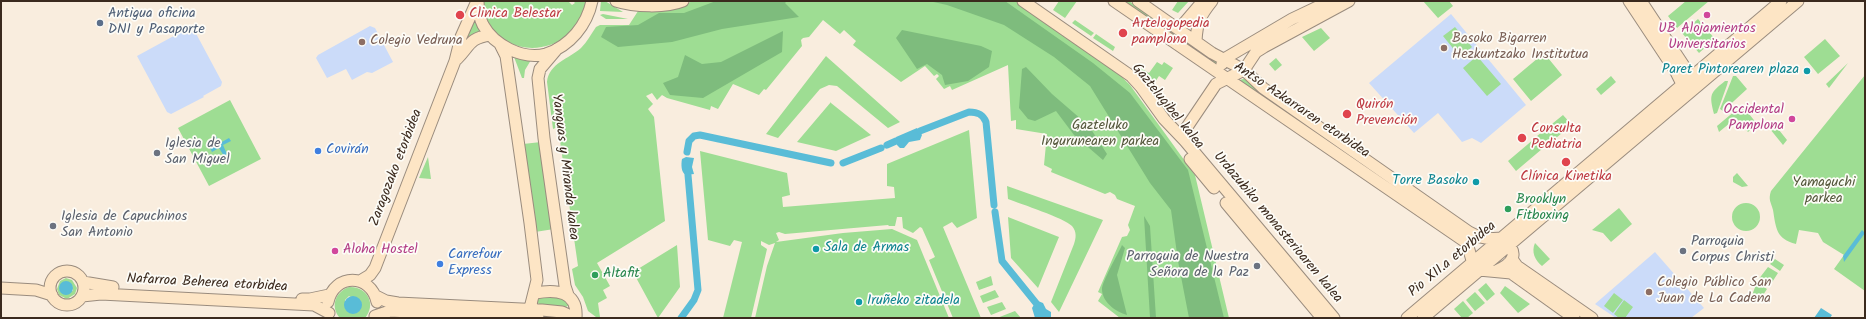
<!DOCTYPE html>
<html>
<head>
<meta charset="utf-8">
<style>
  body { margin:0 }
  #map { position:relative; width:1866px; height:319px; overflow:hidden; background:#f9edde; font-family:Kalam,sans-serif }
  canvas { display:block }
  .frame { position:absolute; inset:0; border:2px solid #3b2a1e; pointer-events:none }
</style>
</head>
<body>
<div id="map">
<canvas width="1866" height="319"></canvas>
<div class="frame"></div>
</div>
<script>
const ctx = document.querySelector('canvas').getContext('2d');
ctx.lineJoin = 'round';
function fillPath(path, color) { ctx.fillStyle = color; ctx.fill(path, 'evenodd'); }
function strokePath(path, color, width, dash) { ctx.strokeStyle = color; ctx.lineWidth = width; ctx.lineCap = dash ? 'butt' : 'round'; ctx.setLineDash(dash || []); ctx.stroke(path); }
function drawText(font, color, halo, rows, align = 'center') {
  ctx.font = font + ' Kalam,sans-serif'; ctx.lineWidth = 3.5; ctx.setLineDash([]); ctx.textBaseline = 'middle'; ctx.strokeStyle = halo; ctx.fillStyle = color; for (const [text, x, y, turn = 0] of rows) {
    ctx.save(); ctx.translate(x, y); ctx.rotate((+turn || 0) * Math.PI / 180); ctx.textAlign = isNaN(turn) ? turn : align; if (halo) ctx.strokeText(text, 0, 0); ctx.fillText(text, 0, 0); ctx.restore();
  }
}
const built = new Path2D(`
  M1451,14L1526,105L1481,143L1472,138L1462,142L1438,113L1414,133L1369,83Z
  M192,26L222,82L221,86L203,96L204,97L171,114L167,112L137,56Z
  M370,26L375,28L393,62L372,73L367,72L352,80L346,69L327,78L316,58L318,55Z
  M1655,252L1704,308L1691,318H1616L1595,304Z`);
const green = new Path2D(`
  M483,1H568L572,5L575,3L573,1H587C580,49 516,66 489,24C485,16 482,10 483,1Z
  M601,1H605L623,12L600,11Z
  M693,1H1017L1119,74L1130,85L1195,175L1229,318H1120L1098,301L1102,294L1098,292L1122,237L1127,236L1130,230L1128,225L1135,206L1117,199L1115,195L1110,192L1105,194L1051,172L1052,169L1044,165L1047,134L1016,129V120L1011,121L1008,65L952,90L950,86L944,89L936,79L939,76L937,74L934,76L925,66L901,82L853,45L856,41L844,30L840,34L823,20L809,37L803,38L801,40L802,46L766,90L764,89L759,95L733,84L718,109L711,106L710,110L667,98L662,95L657,100L652,93L646,96L653,104L648,109L654,117L665,221L597,263L610,286L603,290L607,298L598,303L600,317H596L588,311L583,297L575,285L572,269L578,266L558,127L553,129L547,82C549,63 569,59 581,48C587,42 591,34 596,27L600,25H629L640,8L673,9Z
  M1059,1H1077L1065,18L1053,10Z
  M1123,1H1129L1217,62L1215,67Z
  M1178,1H1189L1178,13L1172,10Z
  M1423,1H1449L1453,6L1438,18Z
  M1686,1H1709L1677,28L1668,16Z
  M603,14L628,19H606L600,15Z
  M475,19L481,32L470,37L466,35Z
  M1698,19L1715,39L1699,53L1682,33Z
  M1075,20L1094,33L1091,36L1072,23Z
  M1455,27L1472,47L1460,57L1443,36Z
  M1321,28L1330,38L1314,51L1302,37Z
  M1096,34L1115,47L1113,51L1093,38Z
  M1825,39L1840,56L1818,74L1804,57Z
  M1544,53L1562,75L1531,101L1513,79Z
  M826,56L827,57L900,122L888,128L837,86L829,85L820,89L778,138L766,134Z
  M1477,56L1501,84L1487,96L1463,68Z
  M514,57L531,60L525,70L524,78H522Z
  M1276,58L1282,65L1275,71L1269,64Z
  M1157,62L1162,65L1164,62L1173,68L1165,80L1159,76L1150,90L1132,72L1136,65L1149,73Z
  M1848,63L1829,88L1826,84Z
  M1865,75V291L1834,269L1844,255L1823,242L1818,233L1799,230L1796,244C1776,239 1776,228 1773,210C1771,202 1768,200 1771,191Z
  M1611,76L1616,82L1601,95L1596,89Z
  M1733,76H1736L1747,89L1723,111L1720,109Z
  M1246,78L1457,231L1240,81V80Z
  M1725,81H1728L1727,85L1717,113L1714,114C1709,94 1710,93 1725,81Z
  M230,100L261,159L209,186L178,128Z
  M831,102V103L871,135L836,151L797,142Z
  M1742,105L1757,124L1748,132L1736,118L1719,132L1717,126Z
  M1563,115L1572,125L1546,146L1537,136Z
  M1775,125L1787,140L1783,145L1770,129Z
  M969,130L977,218L957,228L952,222L943,227L981,318H953L929,260L935,257L922,228L920,227L913,233L903,228L902,217H897L895,226H889L888,225L785,234L779,232L776,233L779,240L776,242L843,233L892,229L917,240L949,318H755L767,266L775,243L769,245L761,241V245L767,249L751,318H723L742,242L734,240L730,246L708,240L700,151L787,173L790,195L782,197L783,207L895,198L894,187L887,186V164Z
  M1534,139L1542,149L1516,171L1508,161Z
  M541,142L554,229L535,232L523,144Z
  M428,157L431,179L419,178Z
  M1737,173L1748,186L1742,187L1733,182V177Z
  M1007,186L1103,220L1059,312L1051,302L1074,244C1076,238 1077,232 1072,226C1064,218 1021,204 1008,199Z
  M1732 217a14 14 0 1 1 28 0a14 14 0 1 1-28 0Z
  M1619,208L1632,224L1611,242L1603,233L1592,230Z
  M1008,217L1059,237L1038,288L1011,258Z
  M1535,243L1550,259L1542,266C1535,260 1531,252 1535,243Z
  M677,245L680,287L658,318L633,272Z
  M1775,259L1784,265L1780,271L1770,264Z
  M1768,267L1778,273L1769,287L1758,280Z
  M991,276L993,285L979,290L976,282Z
  M66,278L72,280L77,288L75,294L67,299L59,295L57,289L60,281ZM72,285L73,291L60,292V286Z
  M1757,282L1767,289L1758,303L1751,298Z
  M1486,283L1495,294L1487,301L1478,290Z
  M1505,286L1530,304L1518,313L1500,293Z
  M349,287C367,286 377,304 365,318H340C330,307 335,292 349,287ZM349,296L361,302L359,310L349,312L345,308V300Z
  M995,290L999,297L983,303L980,296Z
  M1475,292L1485,303L1475,311L1466,300Z
  M1614,293L1623,300L1613,313L1604,306Z
  M547,294L565,299L569,305L566,307L539,305L537,300L538,297Z
  M1624,300L1633,307L1625,318H1619L1614,314Z
  M1463,301L1473,313L1467,318H1462L1454,309Z
  M1002,302L1006,309L991,315L987,307Z
  M1015,311L1021,318H997Z`);
const forest = new Path2D(`
  M716,1H787L785,3L799,17L722,29L672,42L618,47L601,37L606,27L638,25L659,13H684Z
  M929,1H1005L1093,63L1130,93L1188,170L1224,318H1189L1178,261L1171,210L1150,183L1090,86L1054,57L1004,25L947,5Z
  M902,30L981,46L992,51L989,67L968,81L945,85L942,75L927,64L917,69L896,38Z
  M783,31L782,52L703,98L670,95L663,83L678,77L685,55L702,64L721,62Z
  M1026,67L1052,94L1089,126L1107,154L1103,160L1074,135L1056,111L1035,121L1028,119L1019,108L1022,69Z
  M1144,216L1150,226L1156,318H1150Z
  M1122,245L1125,248L1117,275L1127,315C1116,312 1102,302 1102,289C1102,282 1118,254 1122,245Z`);
const water = new Path2D(`
  M917,128L922,135L920,140L909,142L904,148H900L897,145L896,137Z
  M216,136L220,143L229,138L231,141L223,145L227,154L224,156L219,148L212,152L210,148L217,144L214,138Z
  M686,157L694,158L692,167L694,174L686,175C681,173 681,164 682,159Z
  M1862,230L1865,233L1844,262L1843,256Z
  M59 288a7 7 0 1 1 14 0a7 7 0 1 1-14 0Z
  M344 305a9 9 0 1 1 18 0a9 9 0 1 1-18 0Z
  M1038,301L1043,303L1046,309L1051,312V318H1035L1032,308L1035,303Z
  M1821,308L1832,315L1830,318H1814Z`);
const canal = new Path2D(`
  M920,131L969,112C977,112 983,114 986,122L994,205
  M887,145L896,141
  M687,152L689,141L694,136L700,135L831,163
  M843,163L881,148
  M995,212L1002,261L1036,303
  M681,318L694,300L698,290L688,175`);
const secondary = new Path2D(`
  M478,1C478,9 479,17 483,25C494,45 522,60 546,54C570,46 587,25 592,1
  M616,1C634,7 666,8 683,1
  M1023,1L1131,76L1141,87L1164,119L1185,141L1334,318
  M1114,1L1467,243L1473,264L1479,270L1511,273L1574,318
  M1138,1L1212,53L1244,70L1263,88L1469,232C1480,239 1491,239 1503,238C1520,253 1514,263 1496,271
  M1629,1L1676,72L1686,92
  M1641,1L1692,78L1695,84
  M1179,29L1203,1
  M1196,41C1197,22 1200,16 1212,1
  M500,44L506,56L530,223L537,280L531,304L538,318
  M557,49L540,69L538,78L544,138L565,286L568,295
  M457,59C470,46 469,38 490,35
  M1222,64L1224,59L1292,19L1330,1
  M1191,142L1185,133V130L1216,84L1244,70L1256,52L1264,47L1349,1
  M1190,159L1214,188
  M1226,203L1322,318
  M1512,259L1517,266L1592,318
  M50 288a17 17 0 1 1 34 0a17 17 0 1 1-34 0Z
  M360,281L370,275L375,268L455,61L461,37L477,1
  M83,282L113,287
  M1,288L36,290L52,295
  M535,293C556,289 578,291 576,318
  M82,296L101,294L314,305L329,313
  M376,296L386,301L398,303L542,310L562,312L575,318
  M302,299H310L329,295
  M328,302C334,273 371,273 377,302
  M375,316L390,311L531,318
  M1407,318L1781,1
  M1423,318L1798,1`);
const markers = [
  [460,15,5,"#e0444e"],
  [1707,15,4,"#d1479c"],
  [100,23,4,"#5c6f8a"],
  [1123,33,5,"#e0444e"],
  [362,42,4,"#8d6e63"],
  [1444,48,4,"#8d6e63"],
  [1807,71,4,"#0f9aa8"],
  [1347,114,5,"#e0444e"],
  [1792,119,4,"#d1479c"],
  [1522,138,5,"#e0444e"],
  [318,151,4,"#3f7fe0"],
  [157,153,4,"#6b7280"],
  [1566,162,5,"#e0444e"],
  [1476,182,4,"#0f9aa8"],
  [1508,209,4,"#2e9e5b"],
  [53,226,4,"#6b7280"],
  [816,249,4,"#0f9aa8"],
  [335,251,4,"#d1479c"],
  [1683,251,4,"#6b7280"],
  [440,264,4,"#3f7fe0"],
  [1257,266,4,"#6b7280"],
  [595,275,4,"#2e9e5b"],
  [1649,292,4,"#8d6e63"],
  [859,302,4,"#0f9aa8"]
];
const serviceNames = [
  ["Antigua oficina",108,15],
  ["DNI y Pasaporte",108,31]
];
const healthNames = [
  ["Clinica Belestar",469,15],
  ["Artelogopedia",1132,25],
  ["pamplona",1132,41],
  ["Quirón",1356,106],
  ["Prevención",1356,122],
  ["Consulta",1531,130],
  ["Pediatria",1531,146],
  ["Clínica Kinetika",1566,178,"center"]
];
const hotelNames = [
  ["UB Alojamientos",1707,30],
  ["Universitarios",1707,46],
  ["Occidental",1784,111,"right"],
  ["Pamplona",1784,127,"right"],
  ["Aloha Hostel",343,251,"left"]
];
const educationNames = [
  ["Basoko Bigarren",1452,40],
  ["Hezkuntzako Institutua",1452,56],
  ["Colegio Vedruna",370,42],
  ["Colegio Público San",1657,284],
  ["Juan de La Cadena",1657,300]
];
const cultureNames = [
  ["Paret Pintorearen plaza",1799,71],
  ["Torre Basoko",1468,182],
  ["Sala de Armas",824,249,"left"],
  ["Iruñeko zitadela",867,302,"left"]
];
const streetNames = [
  ["Gaztelugibel kalea",1167,107,51],
  ["Antso Azkarraren etorbidea",1301,111,34],
  ["Yanguas y Miranda kalea",564,167,83],
  ["Zaragozako etorbidea",397,168,-69],
  ["Urdazubiko monasterioaren kalea",1277,228,50],
  ["Pio XII.a etorbidea",1453,260,-40],
  ["Nafarroa Beherea etorbidea",207,284,3]
];
const parkNames = [
  ["Gazteluko",1100,127],
  ["Ingurunearen parkea",1100,143],
  ["Yamaguchi",1824,184],
  ["parkea",1824,200]
];
const worshipNames = [
  ["Iglesia de",165,145],
  ["San Miguel",165,161],
  ["Iglesia de Capuchinos",61,218],
  ["San Antonio",61,234],
  ["Parroquia",1691,243],
  ["Corpus Christi",1691,259],
  ["Parroquia de Nuestra",1249,258,"right"],
  ["Señora de la Paz",1249,274,"right"]
];
const shopNames = [
  ["Covirán",326,151],
  ["Carrefour",448,256],
  ["Express",448,272]
];
const leisureNames = [
  ["Brooklyn",1516,201],
  ["Fitboxing",1516,217],
  ["Altafit",603,275]
];
fillPath(built, '#cbdbf9');
fillPath(green, '#9edd93');
fillPath(forest, '#7ebc7d');
fillPath(water, '#59bcd7');
strokePath(canal, '#59bcd7', 7);
strokePath(secondary, '#9a8c7e', 13);
strokePath(secondary, '#fde5c5', 11);
for (const [x, y, r, color] of markers) { const dot = new Path2D(); dot.arc(x, y, r, 0, 2 * Math.PI); ctx.fillStyle = color; ctx.fill(dot); strokePath(dot, '#fdfcf7', 1.5); }
drawText('14px', '#4e5e75', '#fdfcf7', serviceNames, 'left');
drawText('14px', '#be3a42', '#fdfcf7', healthNames, 'left');
drawText('14px', '#b23c85', '#fdfcf7', hotelNames);
drawText('14px', '#785e54', '#fdfcf7', educationNames, 'left');
drawText('14px', '#0d838f', '#fdfcf7', cultureNames, 'right');
drawText('14px', '#3b2a1e', '#fdfcf7', streetNames);
drawText('14px', '#54573b', '#fdfcf7', parkNames);
drawText('14px', '#5b616d', '#fdfcf7', worshipNames, 'left');
drawText('14px', '#366cbe', '#fdfcf7', shopNames, 'left');
drawText('14px', '#27864d', '#fdfcf7', leisureNames, 'left');
</script>
</body>
</html>
